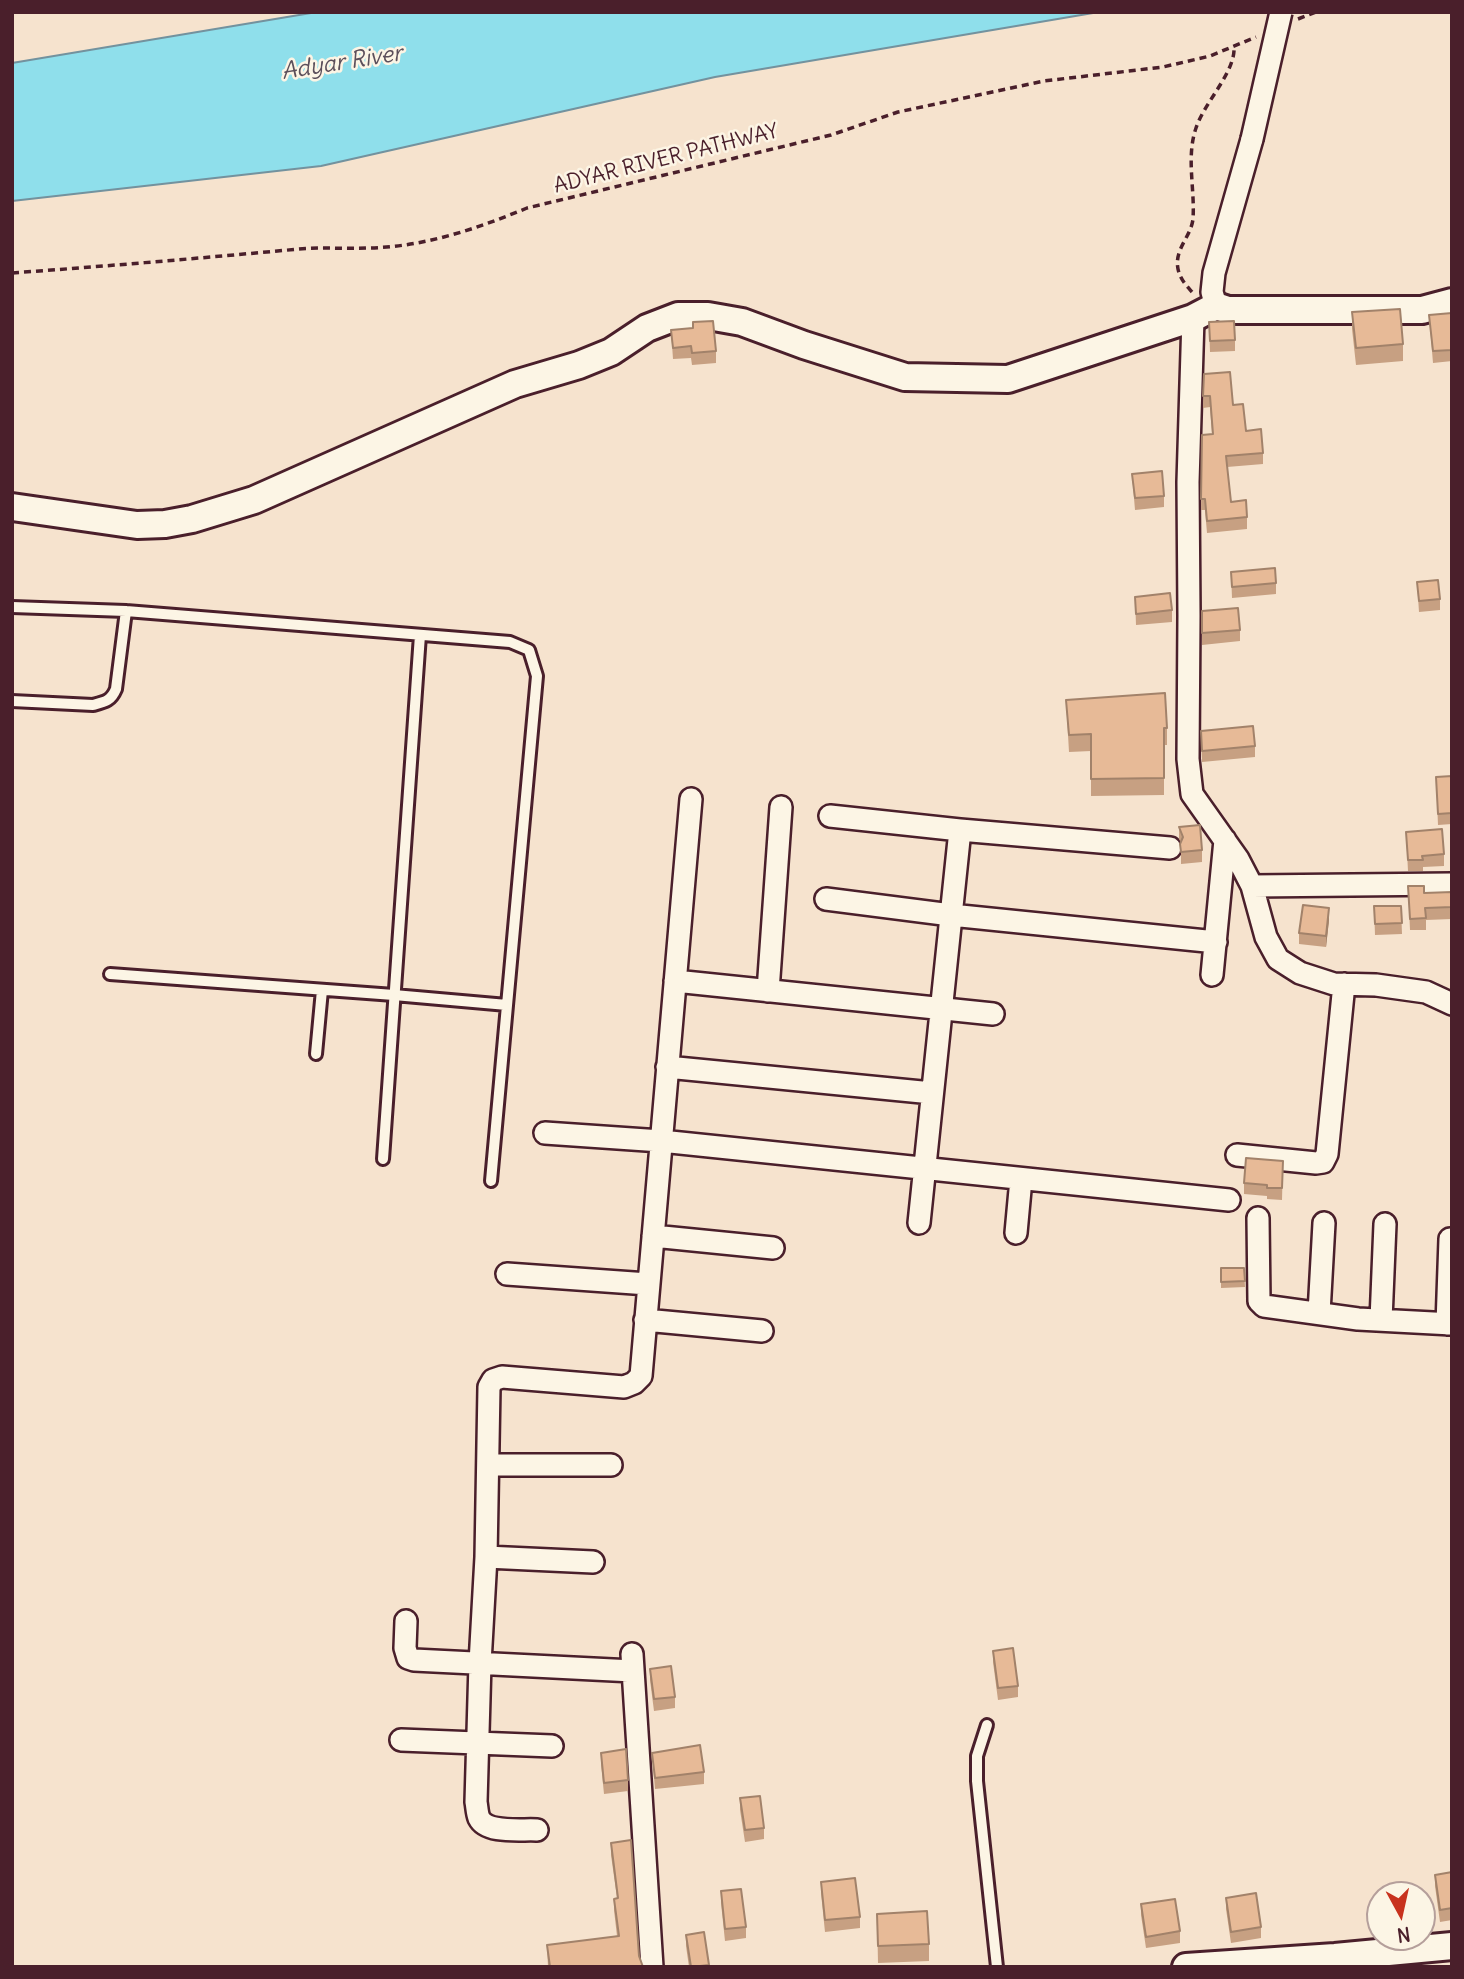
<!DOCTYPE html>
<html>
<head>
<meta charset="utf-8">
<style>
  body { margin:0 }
  #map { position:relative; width:1464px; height:1979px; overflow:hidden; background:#f6e3ce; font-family:Delius,sans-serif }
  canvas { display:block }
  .frame { position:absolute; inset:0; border:14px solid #4a1f2b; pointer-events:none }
  .north { position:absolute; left:1366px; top:1881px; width:70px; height:70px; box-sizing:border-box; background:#fcf5e5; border:2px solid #b59f9b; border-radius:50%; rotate:172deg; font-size:19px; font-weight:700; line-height:28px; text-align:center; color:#4a1f2b }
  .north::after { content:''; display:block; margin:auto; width:24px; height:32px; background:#c8321e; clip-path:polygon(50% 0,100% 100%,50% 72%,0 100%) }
</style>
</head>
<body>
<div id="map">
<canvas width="1464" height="1979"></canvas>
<div class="frame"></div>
<div class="north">N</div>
</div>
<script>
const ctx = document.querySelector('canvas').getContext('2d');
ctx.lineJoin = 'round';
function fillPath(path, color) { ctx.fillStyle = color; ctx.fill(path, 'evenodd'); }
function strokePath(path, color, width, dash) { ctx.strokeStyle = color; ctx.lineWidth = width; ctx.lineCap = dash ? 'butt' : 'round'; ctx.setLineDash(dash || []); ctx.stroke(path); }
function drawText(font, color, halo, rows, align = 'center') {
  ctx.font = font + ' Delius,sans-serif'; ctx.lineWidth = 5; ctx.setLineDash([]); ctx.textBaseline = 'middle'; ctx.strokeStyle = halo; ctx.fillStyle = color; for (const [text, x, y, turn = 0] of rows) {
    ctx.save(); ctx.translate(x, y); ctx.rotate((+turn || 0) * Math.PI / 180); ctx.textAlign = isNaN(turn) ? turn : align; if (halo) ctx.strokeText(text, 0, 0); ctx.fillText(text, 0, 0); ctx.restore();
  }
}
const water = new Path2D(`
  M317,12H1099L715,77L321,166L12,201V63Z`);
const path = new Path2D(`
  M1298,19L1316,12
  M12,273C108,266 203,258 299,249C322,247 345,249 368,248C424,247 476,229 527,208L831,135L898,112L1044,81L1163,67L1210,56L1256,37
  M1192,292C1186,285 1180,279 1178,269C1174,249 1191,237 1193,219C1195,189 1186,157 1196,128C1205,101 1236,72 1234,46`);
const service = new Path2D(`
  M12,607L126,611L510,642L529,650L537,676L491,1181
  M12,701L93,705C105,702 111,701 116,689L126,611
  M110,974L394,995L507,1005
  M316,1054L322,990
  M383,1159L420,635
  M987,1725L977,1756V1781L997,1967`);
const minor = new Path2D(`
  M1216,306L1212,292L1214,273L1252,139
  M1193,318L1188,482L1189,616L1188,759L1192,794L1238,859L1252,886L1266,937L1278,959L1300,973L1334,984L1376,985L1426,992L1452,1004
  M830,816L960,830L1170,848
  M1252,886L1452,884
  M826,899L951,915L1216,942
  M1212,975L1225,840
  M675,981L993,1014
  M768,991L781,807
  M667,1067L932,1093
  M545,1133L661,1141L1229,1200
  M1237,1155L1316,1163L1323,1162L1327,1154L1344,984
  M1258,1218L1259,1301L1264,1306L1358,1319L1452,1324
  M919,1223L960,830
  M1016,1233L1021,1179
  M653,1236L773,1248
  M507,1274L648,1284
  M1319,1313L1324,1223
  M645,1320L762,1331
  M1381,1320L1385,1224
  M1447,1324L1450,1239
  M488,1465H611
  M486,1557L593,1562
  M406,1621L405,1648L408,1658L414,1660L633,1671
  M632,1654L652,1967
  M401,1740L552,1746
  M537,1830C521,1829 487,1834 479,1818C477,1813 477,1807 476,1802L480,1663L486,1557L489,1387L493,1380L502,1377L624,1387L634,1383L641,1376L691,799`);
const tertiary = new Path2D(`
  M12,507L137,525L165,524L192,519L254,500L515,384L579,365L611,352L647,328L678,316H708L742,322L804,345L905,377L1008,379L1193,318L1216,306L1228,310H1422L1452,302
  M1186,1967L1335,1957L1452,1946`);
const minorBridge = new Path2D(`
  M1252,139L1281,12`);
const wall = new Path2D(`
  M1352,312L1403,344V361L1356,365L1352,329Z
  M1452,313V361L1433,363L1429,315Z
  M1209,322L1235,340V351L1210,352Z
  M671,330L716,351V363L692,365L691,358L673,359Z
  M1204,374L1233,405L1246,431L1263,453V464L1227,467L1231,502L1247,517V529L1207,533L1205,510H1201L1202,435L1212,434L1210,407L1203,408Z
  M1132,474L1164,496V507L1135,510Z
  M1231,572L1276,583V594L1232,598Z
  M1417,582L1440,599V610L1419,612Z
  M1135,597L1172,610V622L1136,625Z
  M1240,630V641L1202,645V633Z
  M1066,700L1167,728V745H1164V795L1091,796V751L1069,752Z
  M1201,731L1255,746V757L1202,762Z
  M1452,776V824L1438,825L1436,777Z
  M1179,827L1202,850V862L1181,864V843L1179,839Z
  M1406,832L1444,854V866L1423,867V871H1408Z
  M1408,886L1424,893L1452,892V919L1426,920V930H1410Z
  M1374,906H1401L1402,934L1375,935Z
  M1329,920L1326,947L1299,944V933Z
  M1283,1161L1282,1200L1267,1199V1196L1244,1194V1183Z
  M1221,1268H1244L1245,1287L1221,1288Z
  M993,1651L1018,1686V1697L998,1700L993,1662Z
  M650,1669L675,1697V1708L654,1711L650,1680Z
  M601,1753L628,1780V1791L604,1794L601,1764Z
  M652,1753L704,1772V1784L655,1789Z
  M740,1798L764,1828V1839L745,1842L740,1810Z
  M611,1843L639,1956L643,1967H548L547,1945L617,1936L614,1910V1899L617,1898L611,1855Z
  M1452,1872V1920L1440,1922L1435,1886V1875Z
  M821,1882L860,1917V1928L825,1932L821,1893Z
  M721,1891L746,1927V1938L725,1941L721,1903Z
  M1226,1898L1261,1927V1938L1231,1943L1226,1909Z
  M1141,1904L1180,1931V1943L1146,1948L1141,1915Z
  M877,1914L929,1944V1961L878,1963Z
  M704,1932L709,1967H689L686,1946V1935Z`);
const shadedWall = new Path2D(`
  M1329,908V920L1326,947V936Z`);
const building = new Path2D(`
  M1400,309L1403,344L1356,348L1352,312Z
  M1452,313V350L1433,351L1429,315Z
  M713,321L716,351L692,353L691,346L673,348L671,330L693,328V322Z
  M1234,321L1235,340L1210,341L1209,322Z
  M1230,372L1233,405L1243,404L1246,431L1261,429L1263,453L1226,456L1231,502L1246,500L1247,517L1207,521L1205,499H1201L1202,435L1213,434L1210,396H1203L1204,374Z
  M1162,471L1164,496L1135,498L1132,474Z
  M1275,568L1276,583L1232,587L1231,572Z
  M1438,580L1440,599L1419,601L1417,582Z
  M1170,593L1172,610L1136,614L1135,597Z
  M1238,608L1240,630L1202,633V611Z
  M1165,693L1167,728H1164V778L1091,779V734L1069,735L1066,700Z
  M1253,726L1255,746L1202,751L1201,731Z
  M1452,776V813L1438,814L1436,777Z
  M1200,825L1202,850L1181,852L1180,844L1183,837L1179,827Z
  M1442,829L1444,854L1422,856L1423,860H1408L1406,832Z
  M1408,886H1424V893L1452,892V907L1425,908L1426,918L1410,919Z
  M1303,905L1329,908L1326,936L1299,933Z
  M1374,906H1401L1402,923L1375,924Z
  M1246,1158L1283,1161L1282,1188H1267V1185L1244,1183Z
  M1221,1268H1244L1245,1281L1221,1282Z
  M1013,1648L1018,1686L998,1688L993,1651Z
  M671,1666L675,1697L654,1699L650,1669Z
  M700,1745L704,1772L655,1778L652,1753Z
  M626,1749L628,1780L604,1783L601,1753Z
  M760,1796L764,1828L745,1830L740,1798Z
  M631,1840L639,1956L643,1967H550L547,1945L619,1936L614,1899L618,1898L611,1843Z
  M1452,1872V1908L1440,1910L1435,1875Z
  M855,1878L860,1917L825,1920L821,1882Z
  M741,1889L746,1927L725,1929L721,1891Z
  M1256,1893L1261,1927L1231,1932L1226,1898Z
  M1175,1899L1180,1931L1146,1937L1141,1904Z
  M927,1911L929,1944L878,1946L877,1914Z
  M704,1932L709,1965L691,1967L686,1935Z`);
const streetNames = [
  ["ADYAR RIVER PATHWAY",666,159,-14]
];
const waterNames = [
  ["Adyar River",342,63,-9]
];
fillPath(water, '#8fdfeb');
strokePath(water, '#73929e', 2);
strokePath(service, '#4a1f2b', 16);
strokePath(minor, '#4a1f2b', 26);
strokePath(tertiary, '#4a1f2b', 32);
strokePath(path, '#4a1f2b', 3.5, [7, 5]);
strokePath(service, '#fcf5e5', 10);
strokePath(minor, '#fcf5e5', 21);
strokePath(tertiary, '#fcf5e5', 26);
strokePath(minorBridge, '#4a1f2b', 26, []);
strokePath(minorBridge, '#fcf5e5', 21);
fillPath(wall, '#c7a082');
fillPath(shadedWall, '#a2826a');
fillPath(building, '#e7ba97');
strokePath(building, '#a2826a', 2);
drawText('21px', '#4a1f2b', '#fcf5e5', streetNames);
drawText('italic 23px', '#5b4f5b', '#fcf5e5', waterNames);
</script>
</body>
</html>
